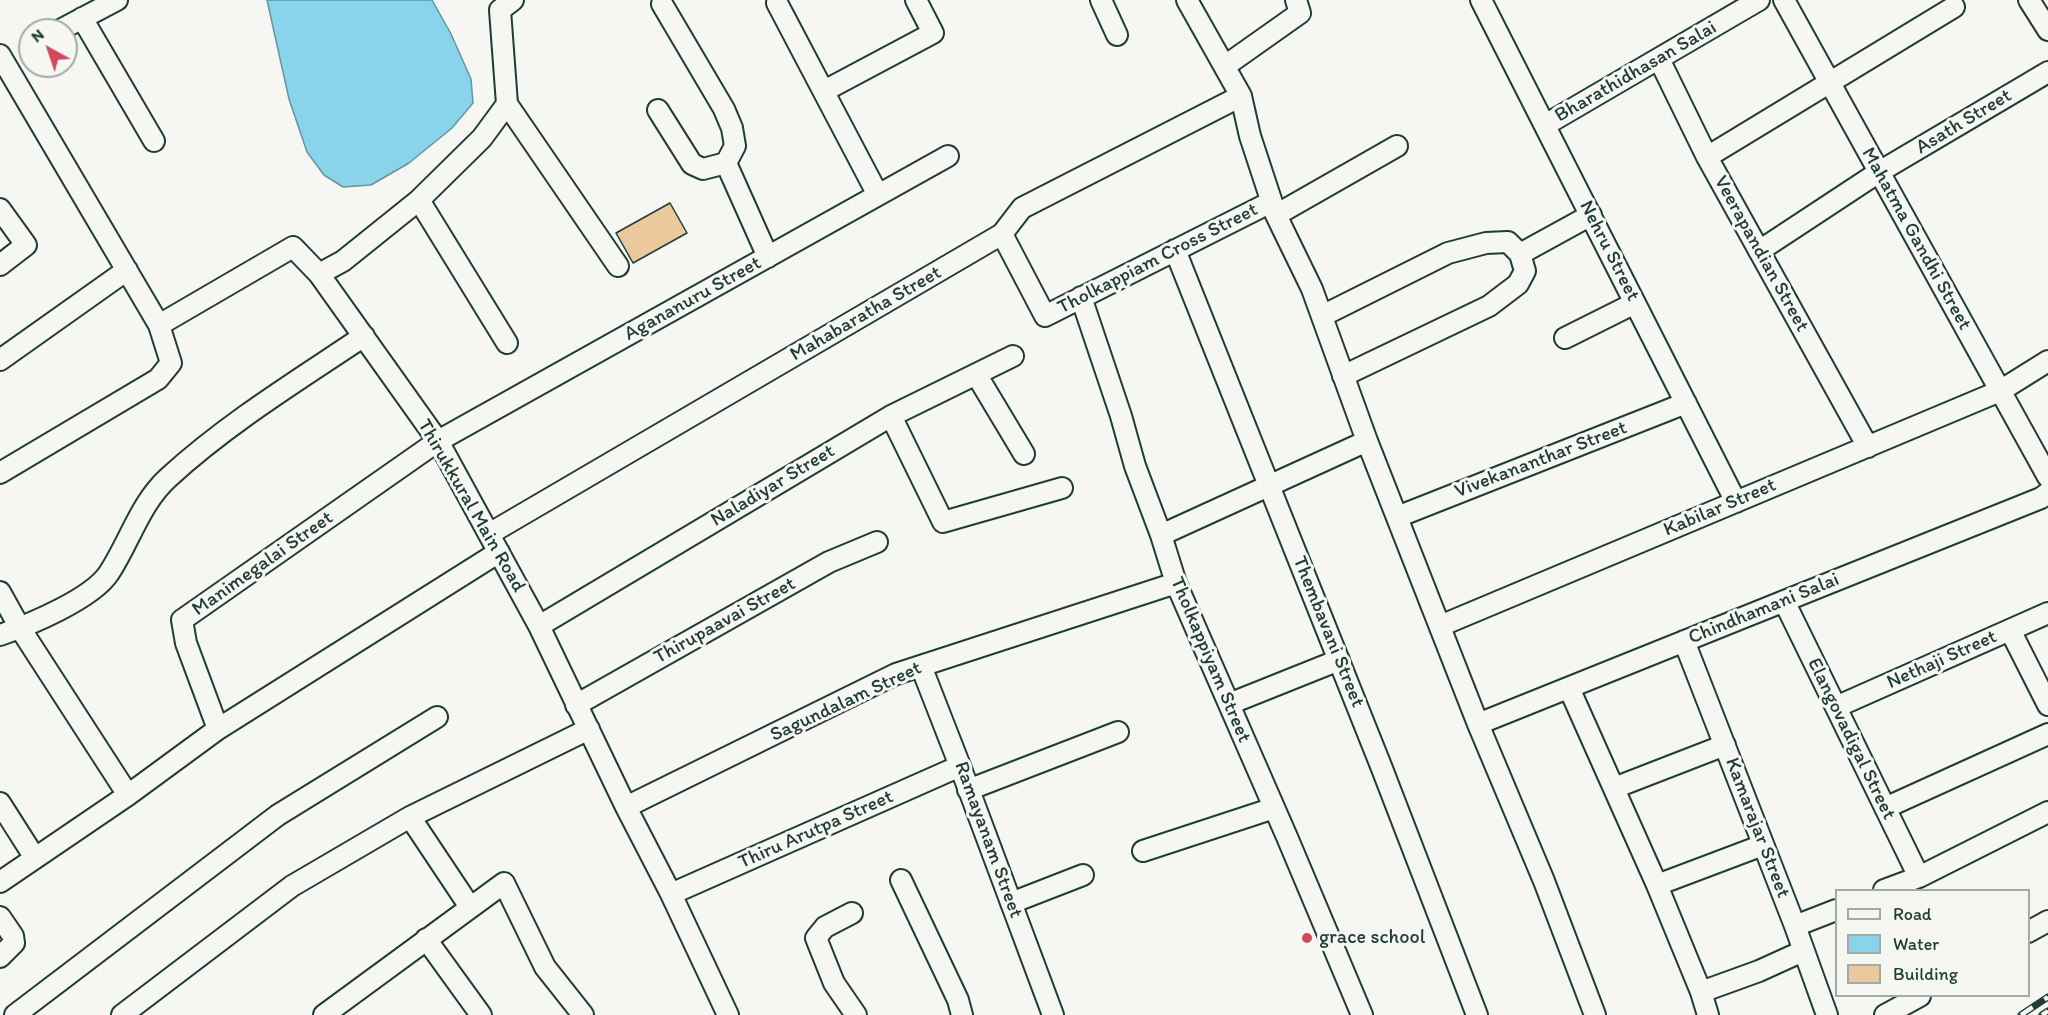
<!DOCTYPE html>
<html>
<head>
<meta charset="utf-8">
<style>
  body { margin:0 }
  #map { position:relative; width:2048px; height:1015px; overflow:hidden; background:#f6f6f2; font-family:Itim,sans-serif }
  canvas { display:block }
  .legend { position:absolute; left:1835px; top:889px; width:195px; height:108px; box-sizing:border-box; background:#f6f6f2; border:2px solid #a0aca6; margin:0; padding:8px 10px; list-style:none; font-size:18px; color:#1f3d34 }
  .legend li { display:flex; align-items:center; gap:12px; height:30px }
  .legend b { width:30px; border:2px solid #a0aca6 }
  .north { position:absolute; left:18px; top:18px; width:60px; height:60px; box-sizing:border-box; background:#f6f6f2; border:2px solid #a0aca6; border-radius:50%; rotate:320deg; font-size:16px; font-weight:700; line-height:24px; text-align:center; color:#1f3d34 }
  .north::after { content:''; display:block; margin:auto; width:21px; height:27px; background:#d1495b; clip-path:polygon(50% 0,100% 100%,50% 72%,0 100%) }
</style>
</head>
<body>
<div id="map">
<canvas width="2048" height="1015"></canvas>
<ul class="legend">
<li><b style="height:8px;background:#f6f6f2"></b>Road</li>
<li><b style="height:16px;background:#89d4ea"></b>Water</li>
<li><b style="height:16px;background:#ebc99c"></b>Building</li>
</ul>
<div class="north">N</div>
</div>
<script>
const ctx = document.querySelector('canvas').getContext('2d');
ctx.lineJoin = 'round';
function fillPath(path, color) { ctx.fillStyle = color; ctx.fill(path, 'evenodd'); }
function strokePath(path, color, width, dash) { ctx.strokeStyle = color; ctx.lineWidth = width; ctx.lineCap = dash ? 'butt' : 'round'; ctx.setLineDash(dash || []); ctx.stroke(path); }
function drawText(font, color, halo, rows, align = 'center') {
  ctx.font = font + ' Itim,sans-serif'; ctx.lineWidth = 6; ctx.setLineDash([]); ctx.textBaseline = 'middle'; ctx.strokeStyle = halo; ctx.fillStyle = color; for (const [text, x, y, turn = 0] of rows) {
    ctx.save(); ctx.translate(x, y); ctx.rotate((+turn || 0) * Math.PI / 180); ctx.textAlign = isNaN(turn) ? turn : align; if (halo) ctx.strokeText(text, 0, 0); ctx.fillText(text, 0, 0); ctx.restore();
  }
}
const water = new Path2D(`
  M267,0H432L451,34L471,79L473,103L452,128L409,163L371,185L343,187L324,175L307,152L289,99Z`);
const building = new Path2D(`
  M670,203L687,233L633,263L616,233Z`);
const minor = new Path2D(`
  M513,0L500,10L507,104L482,138L419,200L343,261L319,274L438,441L539,626L626,807L671,894L728,1015
  M1101,0L1117,35
  M1187,0L1241,96L1250,136L1276,215L1312,289L1367,441L1478,724L1544,881L1595,1015
  M1481,0L1736,502
  M1784,0L2048,477
  M2029,0L2048,30
  M777,3L878,195
  M662,4L724,109L732,128L735,146L726,163
  M82,18L154,141
  M60,30L117,0
  M0,55L159,325L171,363L158,379L0,473
  M1659,59L1707,157L1868,447
  M1225,66L1300,13L1296,0
  M824,91L933,33L916,0
  M507,104L618,266
  M658,110L692,164L703,169L726,163L768,257
  M1545,125L1759,0
  M1707,157L1954,7
  M419,200L507,343
  M0,209L26,245L0,265
  M1276,215L1397,146
  M1002,234L1045,316L1271,202
  M1175,250L1381,766L1477,1015
  M1759,251L1879,172L2048,72
  M1081,297L1121,416L1135,466L1161,535L1176,583L1287,837L1362,1015
  M1322,316L1448,253L1486,243L1508,242L1520,254
  M159,325L293,247L319,274
  M1565,338L1635,303
  M0,360L127,270
  M976,374L1024,454
  M1343,376L1489,306L1518,284L1525,271L1520,254L1591,215
  M891,416L943,522L1062,488
  M1397,517L1686,403
  M489,534L1002,234L1022,208L1241,96
  M1161,535L1367,441
  M0,592L20,628L128,795
  M1784,601L1919,877
  M539,626L891,416L1013,356
  M1440,626L2000,391L2048,361
  M2010,630L2048,705
  M0,635C29,625 92,599 109,573C130,541 140,503 169,477C228,423 297,381 364,336
  M1684,641L1795,926L1827,1015
  M921,666L960,766L1053,1015
  M1569,688L1657,885L1701,992L1708,1015
  M1229,704L1339,660
  M576,705L829,562L877,542
  M1836,707L2048,613
  M1478,724L2041,498L2048,493
  M218,729L186,643L182,620L438,441L948,156
  M1614,788L1725,745
  M968,790L1118,732
  M0,803L35,858
  M626,807L896,674L1176,583
  M1885,808L2048,734
  M410,817L470,907
  M1143,851L1274,808
  M901,880L958,1000L962,1015
  M0,882L128,795L218,729L499,552
  M1657,885L1763,845
  M1884,890L1919,877L2048,812
  M671,894L960,766
  M1011,903L1083,875
  M852,913L825,927L816,938L834,983L856,1015
  M0,917L13,936L14,943L0,957
  M1795,926L1836,910
  M2028,932L2048,921
  M426,939L481,1015
  M1701,992L1759,971L1803,951
  M15,1015L278,815L437,717
  M122,1015L292,886L410,817L589,729
  M324,1015L504,883L545,967L583,1015
  M1885,1015L1920,996`);
const rail = new Path2D(`
  M2021,1015L2048,997
  M2042,1015L2048,1011`);
const markers = [
  [1307,938,6,"#d1495b"]
];
const streetNames = [
  ["Bharathidhasan Salai",1636,72,-30],
  ["Asath Street",1964,122,-31],
  ["Mahatma Gandhi Street",1916,239,61],
  ["Nehru Street",1609,251,63],
  ["Veerapandian Street",1761,254,61],
  ["Tholkappiam Cross Street",1158,259,-27],
  ["Agananuru Street",693,299,-29],
  ["Mahabaratha Street",866,314,-30],
  ["Vivekananthar Street",1541,460,-21],
  ["Naladiyar Street",773,486,-31],
  ["Thirukkural Main Road",471,506,60],
  ["Kabilar Street",1720,508,-23],
  ["Manimegalai Street",263,564,-35],
  ["Chindhamani Salai",1764,609,-22],
  ["Thirupaavai Street",725,621,-29],
  ["Thembavani Street",1328,632,68],
  ["Tholkappiyam Street",1210,660,67],
  ["Nethaji Street",1942,660,-24],
  ["Sagundalam Street",846,702,-25],
  ["Elangovadigal Street",1851,739,64],
  ["Kamarajar Street",1757,828,69],
  ["Thiru Arutpa Street",816,830,-24],
  ["Ramayanam Street",988,840,70]
];
const poiNames = [
  ["grace school",1319,938]
];
fillPath(water, '#89d4ea');
strokePath(water, '#5f98a1', 1.5);
fillPath(building, '#ebc99c');
strokePath(building, '#1f3d34', 1.5);
strokePath(minor, '#1f3d34', 24);
strokePath(minor, '#f6f6f2', 20);
strokePath(rail, '#1f3d34', 7);
strokePath(rail, '#f6f6f2', 4.5, [14]);
for (const [x, y, r, color] of markers) { const dot = new Path2D(); dot.arc(x, y, r, 0, 2 * Math.PI); ctx.fillStyle = color; ctx.fill(dot); strokePath(dot, '#f6f6f2', 2); }
drawText('20px', '#1f3d34', '#f6f6f2', streetNames);
drawText('20px', '#1f3d34', '#f6f6f2', poiNames, 'left');
</script>
</body>
</html>
